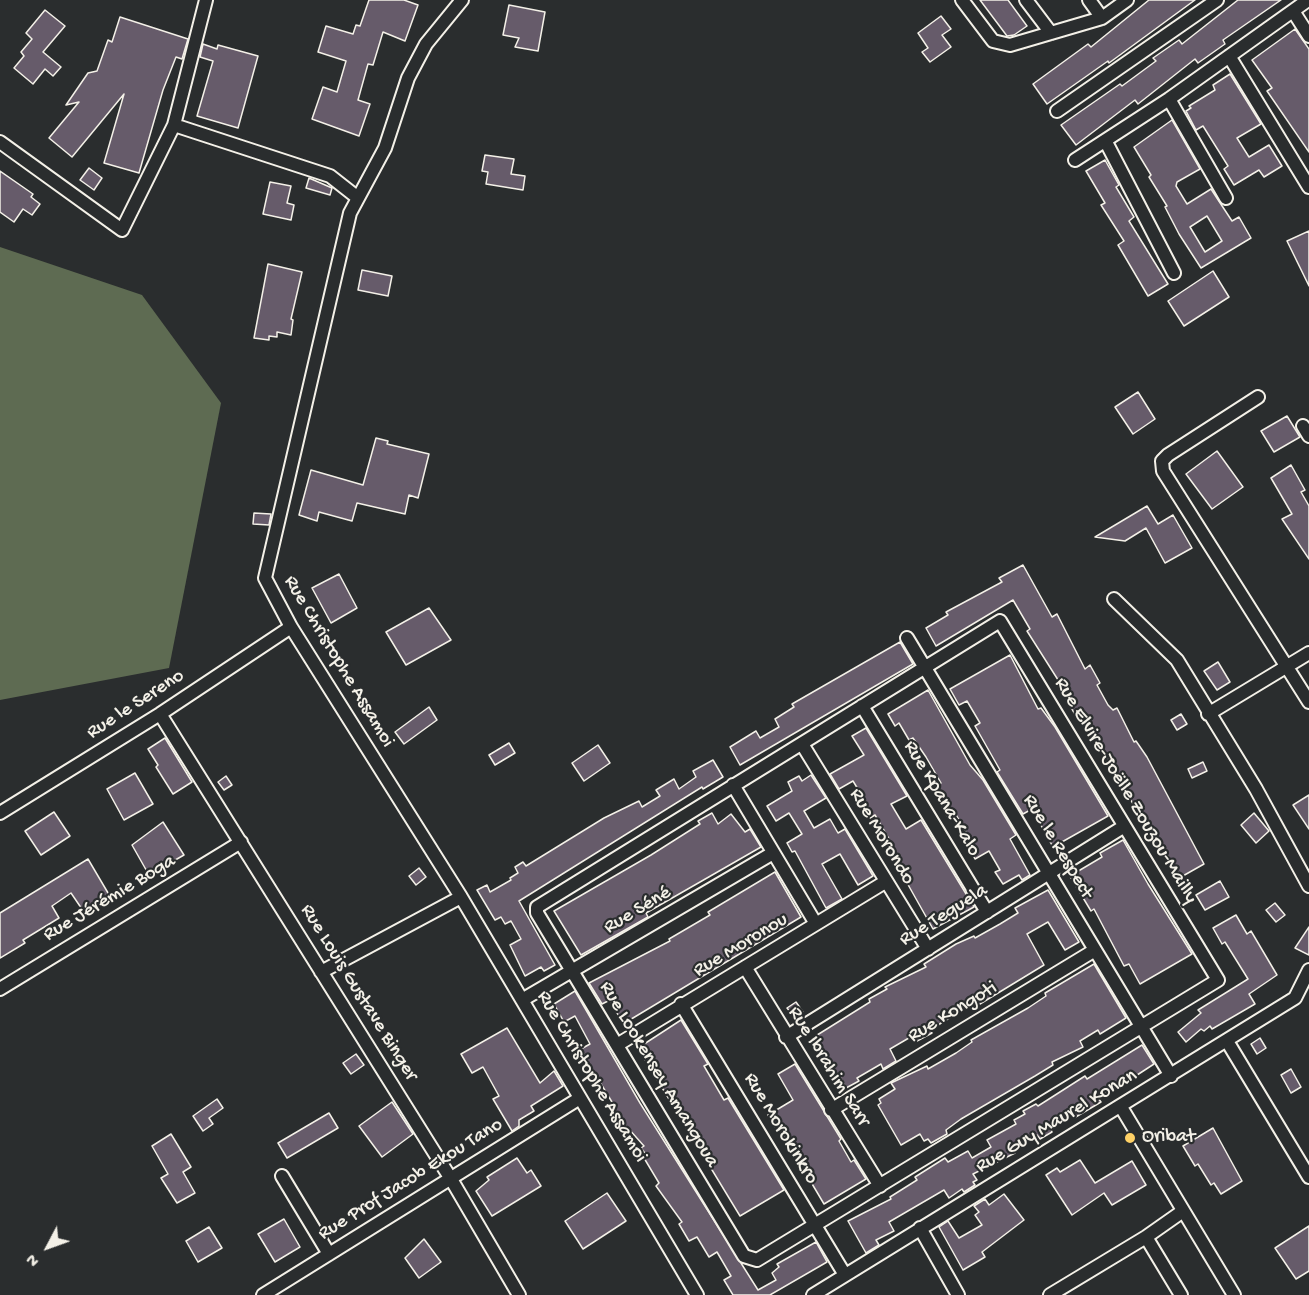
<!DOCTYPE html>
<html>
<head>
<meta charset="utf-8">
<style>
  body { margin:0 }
  #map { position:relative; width:1309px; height:1295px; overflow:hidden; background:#2a2d2e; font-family:"Gochi Hand",sans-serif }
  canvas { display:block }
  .north { position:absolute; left:18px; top:1217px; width:60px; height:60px; -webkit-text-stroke:4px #2a2d2e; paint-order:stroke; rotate:229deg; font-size:16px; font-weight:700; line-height:24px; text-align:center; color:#f4f1e8 }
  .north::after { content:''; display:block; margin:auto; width:21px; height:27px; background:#f4f1e8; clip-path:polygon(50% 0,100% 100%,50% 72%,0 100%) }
</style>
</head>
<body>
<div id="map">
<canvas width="1309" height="1295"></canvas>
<div class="north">N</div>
</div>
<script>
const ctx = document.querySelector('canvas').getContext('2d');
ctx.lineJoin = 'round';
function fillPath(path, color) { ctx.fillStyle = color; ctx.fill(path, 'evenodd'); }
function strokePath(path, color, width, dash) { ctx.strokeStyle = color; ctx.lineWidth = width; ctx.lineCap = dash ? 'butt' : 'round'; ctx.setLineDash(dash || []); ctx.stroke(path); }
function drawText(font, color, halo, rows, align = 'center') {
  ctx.font = font + ' "Gochi Hand",sans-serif'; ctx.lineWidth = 4.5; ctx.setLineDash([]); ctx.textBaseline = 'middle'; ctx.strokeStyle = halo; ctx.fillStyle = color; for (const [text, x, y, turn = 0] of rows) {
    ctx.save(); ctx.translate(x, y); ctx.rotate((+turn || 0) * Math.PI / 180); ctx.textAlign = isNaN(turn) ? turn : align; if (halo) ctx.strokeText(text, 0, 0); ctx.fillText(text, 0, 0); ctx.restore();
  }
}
const green = new Path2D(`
  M0,247L142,295L221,403L169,668L0,700Z`);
const building = new Path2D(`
  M369,0H404L418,5L405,41L383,32L373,65L368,64L358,100L370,104L359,136L312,119L323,87L337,92L346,61L318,52L326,26L353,34L356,25L360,26Z
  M980,0H1008L1027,26L1014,35L1007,36Z
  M1149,0H1195L1109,63L1108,61L1047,104L1033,84L1088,44L1091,47Z
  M1238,0H1281L1223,40L1225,44L1198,63L1195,59L1138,104L1135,100L1076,145L1061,125L1120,84L1122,86L1156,61L1153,58L1179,40L1182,44Z
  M509,5L545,12L538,51L515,47L519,38L503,35Z
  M45,10L65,26L43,52L61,67L53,76L45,69L33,84L14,68L24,56L21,52L32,39L26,33Z
  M941,16L951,29L942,35L951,47L930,62L922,52L928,48L918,33Z
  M120,17L188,39L182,59L176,57L163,90L139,173L104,163L124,94L72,157L49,138L79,102L66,105L88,73L97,71L108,40L112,42Z
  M1295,29L1309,49V152L1267,91L1272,88L1252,60Z
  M203,44L217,49L218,45L258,56L238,128L197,116L213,61L200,57Z
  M1230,74L1261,124L1237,138L1249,157L1269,145L1282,166L1264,177L1259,170L1234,185L1224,169L1228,166L1203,126L1196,130L1186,111L1191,108L1189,106L1215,90L1213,85Z
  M1172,120L1200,169L1177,182L1176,186L1187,204L1211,189L1232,221L1239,217L1251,238L1201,268L1179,234L1165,207L1167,206L1149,177L1151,175L1134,147ZM1207,216L1222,241L1205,252L1190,227Z
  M485,155L514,159L511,174L525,176L523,190L486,184L488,172L482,171Z
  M1105,160L1119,185L1116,187L1134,217L1129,221L1168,284L1148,296L1118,245L1124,241L1101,205L1105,203L1086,171Z
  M89,168L102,178L94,190L80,180Z
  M0,171L33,194L31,197L40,204L32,215L23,209L14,222L0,212Z
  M309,178L332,188L330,195L306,188Z
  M270,182L291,186L287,203L294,205L291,220L263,214Z
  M1309,231V286L1287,241Z
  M268,264L302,272L291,319L293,320L291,335L277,332V337L269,336V340L254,338Z
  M362,270L392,276L388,296L358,290Z
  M1213,271L1229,297L1184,326L1168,301Z
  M1138,392L1155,419L1133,434L1115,407Z
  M1287,416L1300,437L1274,452L1261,431Z
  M376,438L388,441L387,444L429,454L418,498L409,495L405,514L357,503L352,521L319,512L317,521L299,515L311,470L363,485Z
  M1217,451L1243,487L1212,509L1186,474Z
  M1291,465L1305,490L1301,492L1309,506V559L1282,519L1292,514L1271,478Z
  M1147,506L1158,524L1173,515L1192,548L1165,563L1146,528L1125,541L1095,537Z
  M254,513L271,514L269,525L253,524Z
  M1023,565L1052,617L1057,614L1085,669L1090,665L1100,683L1097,685L1108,705L1113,710L1117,708L1134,742L1136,741L1147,757L1204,864L1181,877L1155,835L1153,837L1145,823L1147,822L1135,802L1133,804L1102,748L1078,720L1058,684L1060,683L1027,631L1030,629L1013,600L936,646L926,628L948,615L946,612L1002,582L999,578Z
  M339,574L357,608L331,623L312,588Z
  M429,608L451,640L406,665L386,632Z
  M900,642L913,664L740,765L730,747L756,731L760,738L779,727L775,719L794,707L792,704Z
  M1010,655L1038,709L1041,708L1055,727L1108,816L1053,847L1032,809L1023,814L997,772L1000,770L975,726L980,723L967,701L959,705L950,689Z
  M1218,662L1230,682L1217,690L1204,671Z
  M928,690L970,765L983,780L1016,835L1010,839L1030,875L1022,880L1019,875L1003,884L995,872L1000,870L989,851L975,859L965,841L970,838L956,815L949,819L942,807L945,805L935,786L941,783L926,757L913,738L909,740L899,723L895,726L888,714Z
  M429,707L437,720L404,744L395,732Z
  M1181,714L1187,724L1177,730L1171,720Z
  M866,728L907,796L891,804L906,829L921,820L974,907L933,929L884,842L889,839L875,815L870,818L864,806L867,804L853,781L839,789L830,774L864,755L852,736Z
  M165,738L192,782L173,794L156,767L158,765L148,749Z
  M509,743L515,753L495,765L489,755Z
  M598,745L610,763L584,781L572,763Z
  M713,760L723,777L703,789L702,787L519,901L555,965L544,971L541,967L525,976L510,945L521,939L511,921L505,924L501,917L495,920L477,890L487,885L490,892L511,880L510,878L518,873L515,867L523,862L526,866L604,818L639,801L642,807L660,796L656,790L674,779L679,789L696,777L693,771Z
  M1203,762L1207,771L1192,778L1188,769Z
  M135,773L153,804L124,820L107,789Z
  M811,775L826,798L804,811L814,828L830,819L838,833L845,829L873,876L858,885L840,854L822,864L842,899L826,908L795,851L792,852L787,843L802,834L789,813L776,821L767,806L792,791L788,782L799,776L802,781Z
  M226,776L232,785L224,790L218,782Z
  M1309,795V829L1293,805Z
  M54,812L70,836L41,855L25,831Z
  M712,813L718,824L731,814L745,832L750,829L761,847L646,913L648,917L581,955L554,911L651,855L700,824L698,821Z
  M1254,813L1269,831L1256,843L1241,825Z
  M163,822L184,855L149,875L132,845Z
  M1123,840L1148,884L1192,954L1140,984L1129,964L1124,966L1094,909L1091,911L1070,876L1102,857L1100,853Z
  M88,859L111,898L86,915L71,893L52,906L59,918L23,940L25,943L0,958V913Z
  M419,868L426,877L416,885L409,876Z
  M775,872L801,917L623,1024L610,1000L602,1004L589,983L670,941L669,939L710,915L708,912Z
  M1220,881L1229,897L1205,910L1196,895Z
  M1048,890L1079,942L1065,950L1048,922L1027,934L1044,965L975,1007L971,1002L949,1014L951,1017L930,1030L932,1033L917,1041L914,1035L890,1049L896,1061L883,1069L881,1064L857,1078L859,1081L846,1088L841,1078L838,1080L814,1043L817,1041L814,1037L870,1002L869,999L887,989L885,987L926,967L924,964L956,944L974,936L975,938L1000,924L1018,913L1015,908Z
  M1275,903L1285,915L1276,922L1266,910Z
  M1236,915L1247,934L1251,931L1277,975L1249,994L1255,1004L1212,1029L1210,1026L1204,1031L1201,1029L1186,1042L1178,1032L1201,1013L1198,1010L1248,979L1225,942L1222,944L1213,928Z
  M1309,927V955L1295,948Z
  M1094,964L1126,1018L1100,1034L1098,1030L1080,1041L1083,1047L1052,1062L1053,1065L1035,1076L961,1119L946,1130L947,1134L931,1143L928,1139L924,1141L920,1134L901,1145L878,1105L881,1103L879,1099L895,1089L891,1083L927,1066L928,1069L956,1053L972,1042L971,1040L1028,1008L1046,996L1045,993Z
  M575,991L640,1103L758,1290L776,1280L772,1273L779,1267L777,1264L816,1242L827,1262L770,1295H733L724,1280L731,1276L717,1252L709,1257L697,1237L689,1241L679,1224L682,1222L656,1186L659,1183L644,1158L647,1156L641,1148L644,1146L611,1109L615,1107L598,1079L595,1081L585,1063L588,1061L581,1049L590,1044L575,1016L564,1022L554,1004Z
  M796,1002L803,1012L795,1018L787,1008Z
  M681,1020L708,1064L704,1066L724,1100L728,1098L784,1190L740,1216L638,1048Z
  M507,1028L540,1083L554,1071L563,1086L531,1106L534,1111L519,1120V1126L512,1131L493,1099L499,1096L483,1067L472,1073L461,1054Z
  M1260,1038L1266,1048L1257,1054L1251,1044Z
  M1142,1045L1154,1064L1131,1079L1129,1077L1098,1098L1101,1102L1074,1118L1072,1114L1050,1127L1052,1132L1040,1139L1037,1135L1013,1150L1015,1153L973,1174L977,1180L973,1182L975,1185L964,1192L962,1189L949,1198L944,1190L889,1222L894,1231L876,1240L879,1245L866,1253L848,1221L891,1199L890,1197L917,1180L915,1177L945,1158L948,1162L968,1151L972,1158L991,1147L987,1140L1016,1124L1014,1120L1025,1114L1023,1111L1036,1104L1038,1106L1085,1076L1087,1079Z
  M356,1054L364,1065L351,1074L343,1063Z
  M795,1064L841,1139L839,1141L851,1162L854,1160L866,1179L824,1204L779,1128L777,1130L768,1115L793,1100L778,1074Z
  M1291,1069L1301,1087L1291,1093L1281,1075Z
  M217,1099L223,1108L209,1118L213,1124L203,1131L193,1116Z
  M392,1102L413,1134L382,1157L359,1126Z
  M329,1113L338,1128L287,1158L278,1143Z
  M1213,1128L1242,1181L1221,1194L1214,1183L1211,1185L1198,1164L1195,1166L1183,1146Z
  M171,1134L191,1167L183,1172L195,1193L177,1203L161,1178L168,1174L152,1146Z
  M517,1158L527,1173L531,1170L541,1186L492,1216L476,1191L489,1180L487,1177Z
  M1080,1160L1095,1183L1132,1161L1146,1185L1112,1205L1104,1193L1072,1215L1046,1175L1057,1168L1060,1172Z
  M607,1193L626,1221L583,1249L565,1221Z
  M1004,1194L1024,1220L982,1252L985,1257L963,1270L939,1227L948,1221L959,1238L982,1225L975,1215L979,1212L974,1206L985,1199L989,1205Z
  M284,1219L300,1247L275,1262L258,1234Z
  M1309,1226V1271L1296,1279L1275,1248Z
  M209,1227L222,1248L198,1262L186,1241Z
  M424,1239L441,1262L419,1278L405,1258Z`);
const minor = new Path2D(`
  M462,0L426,44L408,78L385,148L350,213L265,578L291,627L461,897L697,1295
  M962,0L993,41L1010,45L1102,18L1127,0
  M1026,0L1051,33
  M1089,0L1102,18
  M1293,11L1309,36
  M1229,56L1309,187
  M1169,99L1226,198
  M1057,111L1217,0
  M174,125L330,176L358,198
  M0,142L122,230L174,125L206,0
  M1106,142L1174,273
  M1075,160L1169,99L1308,0
  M1258,397L1168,455L1162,461L1163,471L1309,702
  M1303,426L1309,436
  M1114,599L1177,660L1256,789L1309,886
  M1000,621L1218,980L757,1260L744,1256L537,913V907Z
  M907,638L1171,1076
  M862,706L987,912
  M160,714L451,1179L519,1295
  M1208,714L1309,653
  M802,744L928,949
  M733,785L816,924
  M0,813L160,714L291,627
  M745,967L880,1186
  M321,972L461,897
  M0,989L241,842
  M522,1000L773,853
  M681,1004L845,1275
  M786,1037L1123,827
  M1227,1041L1309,1177
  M617,1045L885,882
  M1121,1107L1234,1295
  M831,1110L1095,950
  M282,1176L329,1254
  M920,1228L958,1295
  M1146,1237L1181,1295
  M263,1295L580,1098
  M813,1295L1295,998L1309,970
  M1050,1295L1146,1237L1183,1211`);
const markers = [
  [1130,1138,6,"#ffd166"]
];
const streetNames = [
  ["Rue Christophe Assamoi",338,662,59],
  ["Rue le Sereno",136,705,-33],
  ["Rue Elvire-Joëlle Zouzou-Mailly",1125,791,59],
  ["Rue Kpana-Kalo",941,799,59],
  ["Rue Morondo",881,837,59],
  ["Rue le Respect",1057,847,59],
  ["Rue Jérémie Boga",110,899,-31],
  ["Rue Séné",638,911,-31],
  ["Rue Teguela",944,916,-32],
  ["Rue Moronou",741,946,-31],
  ["Rue Louis Gustave Binger",358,993,58],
  ["Rue Kongoti",953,1013,-31],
  ["Rue Ibrahim Sarr",828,1067,58],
  ["Rue Lookensey Amangoua",658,1075,59],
  ["Rue Christophe Assamoi",591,1077,59],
  ["Rue Guy Maurel Konan",1057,1122,-31],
  ["Rue Morokinkro",780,1129,59],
  ["Rue Prof Jacob Ekou Tano",411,1180,-32]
];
const poiNames = [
  ["Oribat",1142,1138]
];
fillPath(green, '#5e6b52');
fillPath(building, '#665b6a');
strokePath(building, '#f4f1e8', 1.5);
strokePath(minor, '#f4f1e8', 16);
strokePath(minor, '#2a2d2e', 12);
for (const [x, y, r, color] of markers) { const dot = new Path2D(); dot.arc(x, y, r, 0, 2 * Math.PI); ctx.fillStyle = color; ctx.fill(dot); strokePath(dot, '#2a2d2e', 2); }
drawText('20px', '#f4f1e8', '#2a2d2e', streetNames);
drawText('20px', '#f4f1e8', '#2a2d2e', poiNames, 'left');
</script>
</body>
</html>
